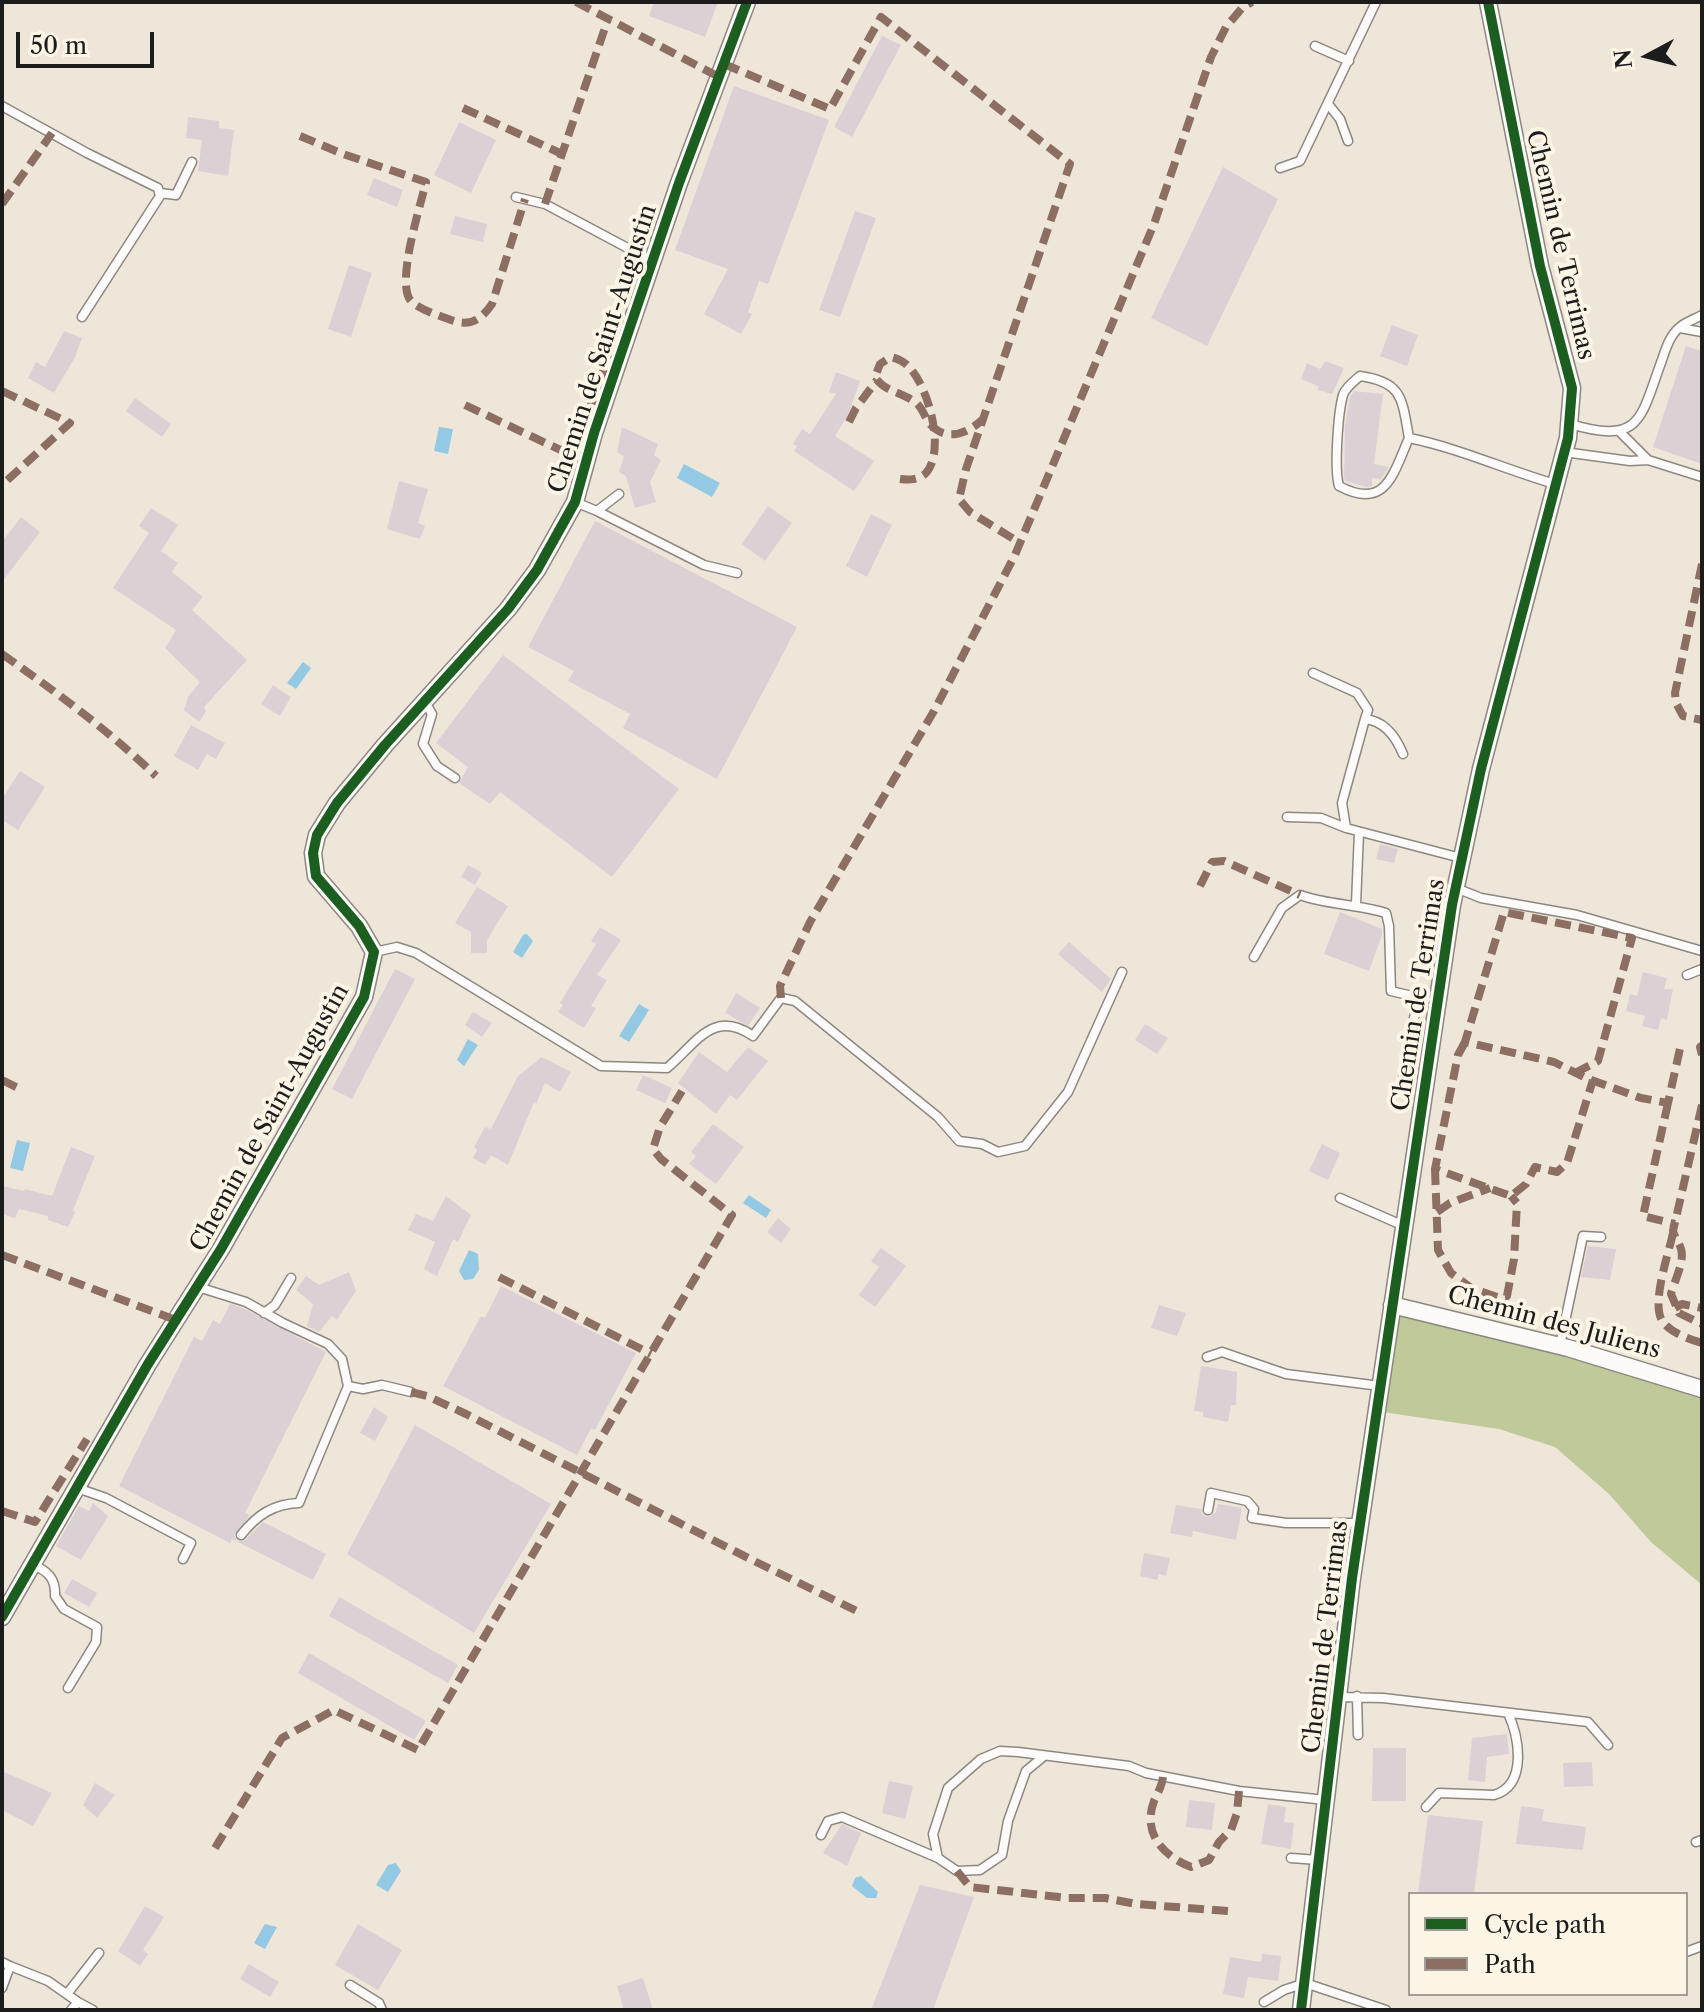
<!DOCTYPE html>
<html>
<head>
<meta charset="utf-8">
<style>
  body { margin:0 }
  #map { position:relative; width:1704px; height:2012px; overflow:hidden; background:#efe6da; font-family:"Libre Caslon Text",serif }
  canvas { display:block }
  .frame { position:absolute; inset:0; border:4px solid #1c1c1c; pointer-events:none }
  .legend { position:absolute; left:1408px; top:1892px; width:280px; height:104px; box-sizing:border-box; background:#fcf5e5; border:2px solid #a29e95; margin:0; padding:10px 14px; list-style:none; font-size:24px; color:#1c1c1c }
  .legend li { display:flex; align-items:center; gap:16px; height:40px }
  .legend b { width:40px; border:2px solid #a29e95 }
  .north { position:absolute; left:1608px; top:16px; width:80px; height:80px; -webkit-text-stroke:6px #fcf5e5; paint-order:stroke; rotate:263deg; font-size:22px; font-weight:700; line-height:32px; text-align:center; color:#1c1c1c }
  .north::after { content:''; display:block; margin:auto; width:28px; height:36px; background:#1c1c1c; clip-path:polygon(50% 0,100% 100%,50% 72%,0 100%) }
  .scale { position:absolute; left:16px; top:32px; width:138px; height:36px; box-sizing:border-box; border:4px solid #1c1c1c; border-top:0; padding-left:10px; font-size:24px; line-height:28px; white-space:nowrap; color:#1c1c1c; -webkit-text-stroke:6px #fcf5e5; paint-order:stroke }
</style>
</head>
<body>
<div id="map">
<canvas width="1704" height="2012"></canvas>
<div class="frame"></div>
<ul class="legend">
<li><b style="height:10px;background:#1b5e20"></b>Cycle path</li>
<li><b style="height:10px;background:#8d6e63"></b>Path</li>
</ul>
<div class="north">N</div>
<div class="scale">50 m</div>
</div>
<script>
const ctx = document.querySelector('canvas').getContext('2d');
ctx.lineJoin = 'round';
function fillPath(path, color) { ctx.fillStyle = color; ctx.fill(path, 'evenodd'); }
function strokePath(path, color, width, dash) { ctx.strokeStyle = color; ctx.lineWidth = width; ctx.lineCap = dash ? 'butt' : 'round'; ctx.setLineDash(dash || []); ctx.stroke(path); }
function drawText(font, color, halo, rows, align = 'center') {
  ctx.font = font + ' "Libre Caslon Text",serif'; ctx.lineWidth = 8; ctx.setLineDash([]); ctx.textBaseline = 'middle'; ctx.strokeStyle = halo; ctx.fillStyle = color; for (const [text, x, y, turn = 0] of rows) {
    ctx.save(); ctx.translate(x, y); ctx.rotate((+turn || 0) * Math.PI / 180); ctx.textAlign = isNaN(turn) ? turn : align; if (halo) ctx.strokeText(text, 0, 0); ctx.fillText(text, 0, 0); ctx.restore();
  }
}
const forest = new Path2D(`
  M1398,1310L1565,1355L1702,1395V1585L1651,1542L1609,1494L1555,1447L1499,1429L1382,1412Z`);
const water = new Path2D(`
  M439,427L453,429L448,454L434,451Z
  M684,464L720,483L712,497L677,478Z
  M303,662L311,668L296,689L287,683Z
  M527,934L533,941L522,958L513,952L523,935Z
  M639,1004L649,1010L629,1042L619,1036Z
  M468,1039L478,1045L464,1066L457,1060Z
  M17,1140L30,1143L23,1171L10,1168Z
  M749,1195L771,1210L766,1218L743,1203Z
  M469,1250L478,1254L479,1270L473,1279L464,1280L459,1271Z
  M396,1863L401,1871L388,1892L376,1885L388,1865Z
  M861,1876L878,1892L876,1898H867L852,1886L855,1878Z
  M265,1924L277,1927L265,1949L254,1943Z`);
const building = new Path2D(`
  M654,2H718L705,37L649,16Z
  M882,36L901,45L852,137L834,127Z
  M734,86L829,120L768,284L759,281L748,312L752,314L741,334L704,314L728,269L675,250Z
  M188,117L219,121V128L234,130L228,176L198,171L202,140L186,138Z
  M459,122L496,140L471,193L434,175Z
  M1223,167L1278,199L1207,346L1151,318Z
  M374,178L403,190L397,207L367,195Z
  M855,211L876,218L840,317L819,310Z
  M455,216L487,224L483,242L450,234Z
  M349,265L372,273L351,337L328,329Z
  M1392,325L1418,335L1407,366L1380,356Z
  M64,331L82,338L75,357L54,393L28,378L36,362L45,367Z
  M1686,346L1702,351V464L1653,447Z
  M1325,361L1344,368L1332,394L1318,390V386L1301,379L1307,363L1320,369Z
  M836,372L860,381L848,415L835,436L874,461L854,491L794,451L797,446L793,444L802,429L810,434L836,394L829,392Z
  M1354,391L1383,394L1374,464L1389,467L1381,479L1372,478V486L1367,487L1345,481L1344,477L1345,426L1350,397Z
  M135,398L171,424L162,437L126,411Z
  M622,427L658,444L654,455L661,460L650,482L656,502L635,508L626,476L619,472L624,456L617,452Z
  M399,481L428,489L418,523L425,526L420,539L387,529Z
  M768,506L792,523L765,561L742,544Z
  M151,508L178,525L161,551L178,563L172,572L203,597L192,610L247,660L204,707L206,711L199,722L184,710L188,697L200,682L165,648L176,630L113,588L149,533L139,526Z
  M871,514L892,525L867,577L846,566Z
  M21,517L40,532L2,582V542Z
  M595,521L797,627L717,779L623,728L630,714L568,681L574,671L528,647Z
  M503,655L679,789L612,877L500,792L490,804L459,783L468,767L436,743Z
  M273,685L291,697L280,716L261,704Z
  M191,725L225,743L216,759L207,754L198,770L174,756Z
  M20,771L45,787L18,830L2,820V799Z
  M1380,844L1398,849L1394,863L1376,859Z
  M468,865L482,873L475,885L461,877Z
  M477,887L508,906L487,940V953H471V932L455,923Z
  M1340,912L1382,929V935L1369,971L1324,954Z
  M600,927L621,940L597,975L607,980L591,1006L596,1008L584,1028L558,1012L563,1005L560,1003L596,944L591,941Z
  M1069,942L1111,979L1102,992L1058,954Z
  M395,969L415,979L352,1099L332,1089Z
  M1643,972L1667,978L1664,989H1673L1667,1020L1661,1018L1658,1030L1642,1026L1645,1016L1626,1011L1630,994L1637,996Z
  M736,993L760,1008L748,1026L725,1013Z
  M473,1012L492,1023L482,1037L465,1025Z
  M1145,1024L1168,1038L1157,1054L1135,1040Z
  M748,1047L768,1061L737,1100L730,1095L716,1114L678,1083L699,1052L727,1072Z
  M542,1057L571,1072L560,1092L545,1083L536,1104L534,1102L508,1165L491,1155L485,1165L473,1158L477,1150L474,1147L485,1127L491,1129L518,1076Z
  M643,1075L672,1088L665,1103L636,1090Z
  M713,1124L744,1147L716,1184L689,1164L696,1156L691,1152Z
  M1322,1144L1340,1153L1328,1180L1309,1171Z
  M71,1147L95,1156L73,1210L75,1212L68,1227L48,1220V1216L19,1209L15,1218L2,1214V1186L24,1191L25,1189L52,1196Z
  M446,1196L471,1215L458,1242L453,1239L437,1276L424,1269L435,1242L408,1230L416,1214L433,1221Z
  M778,1218L791,1229L781,1243L767,1232Z
  M1588,1246L1616,1249L1610,1280L1581,1277Z
  M881,1248L906,1266L875,1307L859,1295L879,1267L871,1261Z
  M349,1272L356,1291L337,1320L332,1316L319,1332L307,1326L313,1304L296,1290L306,1276L319,1285Z
  M501,1286L636,1353L595,1430L591,1428L577,1455L443,1386L481,1316L485,1318Z
  M230,1304L243,1308L326,1352L245,1513L250,1515L234,1535L237,1541H244L263,1522L326,1554L313,1580L232,1539L230,1543L119,1486L194,1337L202,1341L213,1320L220,1324Z
  M1159,1305L1186,1313L1177,1336L1151,1328Z
  M1201,1366L1237,1372L1236,1405H1231L1228,1422L1203,1417V1412L1194,1411Z
  M374,1407L388,1417L375,1441L360,1433Z
  M415,1425L551,1504L474,1633L347,1554Z
  M93,1503L108,1516L81,1560L56,1546L79,1506L89,1511Z
  M1218,1504L1242,1508L1236,1540L1193,1531L1192,1537L1170,1533L1176,1505L1201,1509L1203,1515L1208,1517L1216,1512Z
  M1144,1553L1170,1558L1166,1576L1159,1574L1157,1580L1140,1576Z
  M72,1579L97,1593L89,1607L64,1593Z
  M339,1597L458,1665L448,1683L329,1616Z
  M309,1653L426,1721L414,1740L298,1673Z
  M1507,1734L1509,1754L1487,1757L1485,1782L1468,1780L1472,1738Z
  M1373,1748H1406V1801H1372Z
  M1592,1762L1593,1786L1564,1787L1563,1763Z
  M2,1771L52,1793L33,1826L2,1810Z
  M889,1781L913,1786L905,1819L882,1813Z
  M95,1783L115,1795L97,1818L83,1805Z
  M1189,1800L1215,1803L1212,1830L1186,1827Z
  M1268,1804L1286,1807L1284,1822L1294,1823L1291,1849L1261,1844Z
  M1521,1806L1544,1809L1542,1821L1586,1827L1583,1850L1516,1844Z
  M1428,1815L1483,1821L1474,1894H1418Z
  M842,1824L861,1833L847,1866L823,1853Z
  M920,1885L974,1897L933,2010H871Z
  M145,1906L164,1917L143,1950L148,1954L140,1966L118,1951Z
  M358,1924L402,1950L378,1990L335,1965Z
  M1262,1954L1281,1956L1278,1981L1248,1977L1244,1998L1223,1994L1230,1957L1261,1962Z
  M249,1964L279,1982L270,1997L240,1979Z
  M643,1978L653,2010H624L617,1986Z`);
const service = new Path2D(`
  M1315,46L1349,61
  M1328,104L1340,119L1348,141
  M2,106L87,153L158,188L160,196L82,317
  M1280,168L1300,161L1376,2
  M160,193L176,195L192,162
  M516,197L545,204L652,261
  M1680,328L1702,332
  M1570,424C1642,445 1640,419 1662,360C1666,348 1670,335 1680,327C1686,322 1695,319 1702,315
  M1620,432L1648,460L1702,477
  M1409,438C1393,474 1386,511 1339,486C1334,469 1338,413 1343,395C1345,388 1354,381 1360,376C1403,382 1402,399 1409,438C1459,448 1506,470 1555,484
  M1564,452L1630,461L1648,460
  M575,502L597,511L619,494
  M597,511L704,565L737,573
  M1313,673L1357,693L1368,710L1365,719
  M425,702L432,714L423,744L437,766L455,778
  M1403,754C1396,737 1385,721 1365,719L1342,803L1346,828L1461,858
  M1287,817L1321,818L1346,828
  M1456,888L1481,898L1577,915L1702,951
  M1356,904L1359,832
  M374,952L397,947L416,953L601,1066L667,1068C696,1044 713,1008 753,1036L781,998L795,1001L938,1117L959,1141L982,1144L998,1152L1025,1146L1068,1092L1122,972
  M1254,957L1282,908L1300,895C1328,905 1357,904 1386,913L1389,926L1391,991L1425,999
  M1687,975L1702,969
  M1403,1080L1415,1013L1418,1004L1426,999
  M1340,1198L1404,1226
  M198,1287L246,1302L283,1323L328,1344L342,1359L348,1386L363,1389L382,1385L411,1392
  M264,1313L275,1305L291,1278
  M1560,1345L1583,1236L1601,1237
  M1207,1357L1222,1352L1286,1374L1380,1386
  M77,1488L106,1498L191,1543L183,1559
  M1208,1510L1211,1493L1247,1501L1254,1509L1252,1518L1286,1523H1360
  M241,1535C257,1515 273,1504 299,1503L348,1386
  M33,1565C48,1571 56,1579 55,1596L64,1609L97,1627L96,1642L68,1688
  M1357,1696L1358,1735
  M1338,1697L1383,1698L1588,1722L1608,1745
  M1044,1756L1026,1771L1008,1821L1002,1855L980,1870L957,1871L938,1858L933,1834L948,1788L981,1759L1000,1751L1018,1752L1129,1766L1146,1773L1239,1791L1326,1800
  M1426,1807L1439,1793L1494,1795C1528,1785 1519,1737 1508,1713
  M821,1835L828,1821L842,1817L938,1858
  M1696,1842L1702,1840
  M1291,1858L1318,1860
  M1686,1952L1702,1946
  M2,1962L10,1966L2,1988
  M10,1966L48,1981L78,2002L71,2010
  M350,1985L379,2003L382,2010
  M67,1994L99,1953
  M78,2002L93,2010
  M1264,2002L1284,1990L1305,1983L1386,2010`);
const minor = new Path2D(`
  M1392,1305L1568,1348L1702,1389
  M2,1617L148,1364L221,1249L364,997L374,952L359,926L316,876L313,853L317,835L337,803L385,745L508,609L537,570L575,502L594,433L679,183L747,2
  M1301,2010L1352,1578L1452,905L1481,769L1568,438L1572,388L1540,266L1488,2`);
const quiet = new Path2D(`
  M576,2L719,77
  M724,64L830,109L881,17L1070,164L966,469L959,499L970,512L1020,543
  M463,108L562,154
  M300,136L343,154L426,182C421,204 394,287 412,302C421,310 440,316 451,320C470,327 481,320 492,304L525,199
  M2,204L52,133
  M545,204L608,19
  M2,391L70,423L2,485
  M465,405L569,454L576,447L604,368
  M849,422L856,408L877,380
  M900,479C908,480 918,480 925,474C947,452 928,385 908,366C903,361 898,359 891,357L880,364L875,377C884,391 898,391 912,400C923,406 923,416 931,425C947,442 968,433 982,420
  M1702,564L1675,693L1676,703L1683,716L1702,720
  M2,654C56,692 108,730 156,776
  M1200,886L1212,862L1224,861L1300,895
  M781,998L780,986L810,922L934,711L1015,555L1154,224L1211,57L1226,27L1242,8L1252,2
  M1465,1042L1458,1055L1435,1169L1511,1196L1526,1184L1535,1167L1557,1172L1567,1163L1593,1080
  M1702,1045L1700,1047L1702,1055
  M1575,1073L1598,1061L1632,938L1504,912L1465,1042L1554,1062L1586,1078L1641,1098L1668,1103L1681,1044
  M2,1080L18,1088
  M1668,1103L1643,1216L1675,1224
  M1702,1105L1673,1231C1675,1238 1679,1242 1681,1249C1685,1261 1674,1282 1671,1294L1679,1313L1702,1324
  M1435,1169L1438,1250L1451,1273L1471,1288L1497,1297L1507,1296L1514,1259L1517,1203L1511,1196
  M1437,1212L1450,1203L1490,1188
  M1673,1233C1669,1253 1650,1305 1663,1322C1671,1333 1689,1339 1702,1343
  M2,1255L176,1320
  M499,1277L651,1354
  M1675,1308L1682,1304L1702,1308
  M411,1392L427,1396L466,1414L752,1560L863,1614
  M2,1511L35,1522L87,1439
  M1163,1777C1162,1786 1158,1792 1154,1801C1142,1833 1163,1856 1191,1867L1209,1860L1219,1842L1231,1830L1237,1813L1239,1791
  M215,1848L282,1738L334,1710L418,1750L732,1215L661,1159L653,1149L660,1127L682,1091
  M957,1871L970,1887L1068,1898H1105L1136,1904L1228,1911`);
const cycleway = new Path2D(`
  M2,1617L148,1364L221,1249L364,997L374,952L359,926L316,876L313,853L317,835L337,803L385,745L508,609L537,570L575,502L594,433L679,183L747,2
  M1301,2010L1352,1578L1452,905L1481,769L1568,438L1572,388L1540,266L1488,2`);
const streetNames = [
  ["Chemin de Terrimas",1560,245,77],
  ["Chemin de Saint-Augustin",603,349,-72],
  ["Chemin de Terrimas",1419,995,-81],
  ["Chemin de Saint-Augustin",270,1118,-61],
  ["Chemin des Juliens",1554,1323,15],
  ["Chemin de Terrimas",1326,1637,-83]
];
fillPath(forest, '#bfc999');
fillPath(water, '#93c9e3');
fillPath(building, '#dbd0d4');
strokePath(service, '#8c8781', 11);
strokePath(minor, '#8c8781', 19);
strokePath(service, '#fdfbf9', 8);
strokePath(minor, '#fdfbf9', 16);
strokePath(quiet, '#8d6e63', 8, [16, 8]);
strokePath(cycleway, '#1b5e20', 10);
drawText('24px', '#1c1c1c', '#fcf5e5', streetNames);
</script>
</body>
</html>
